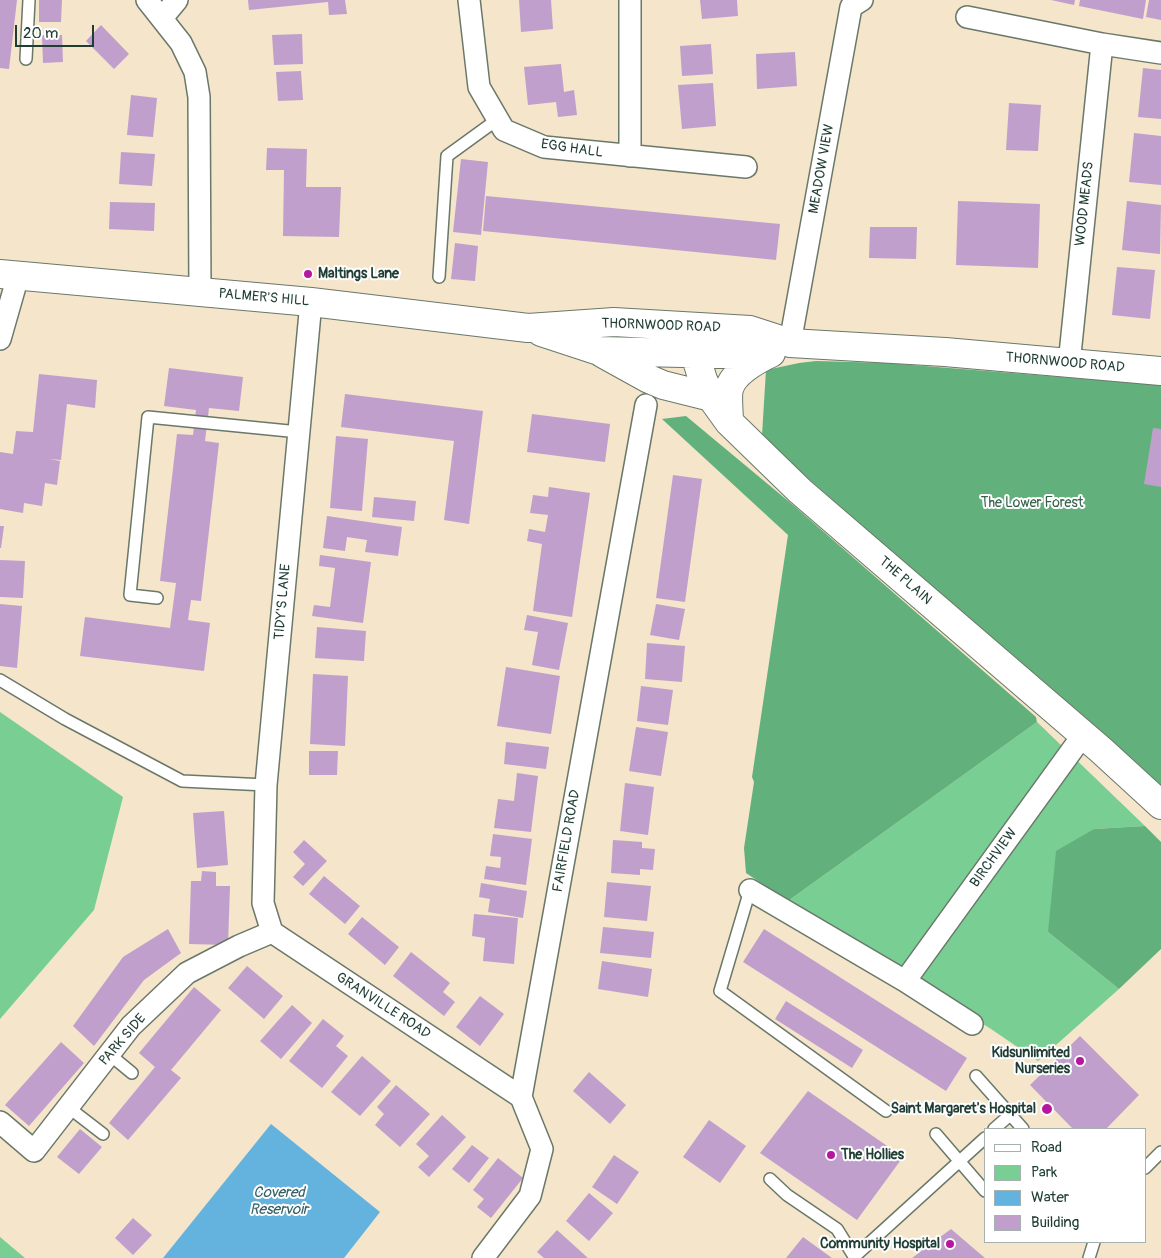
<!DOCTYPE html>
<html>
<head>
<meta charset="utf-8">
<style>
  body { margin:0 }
  #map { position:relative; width:1161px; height:1258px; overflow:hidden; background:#f4e5cb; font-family:Pangolin,sans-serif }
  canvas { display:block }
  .legend { position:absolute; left:984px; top:1128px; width:162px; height:115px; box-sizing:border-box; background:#fff; border:1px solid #a5b1ae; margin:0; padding:6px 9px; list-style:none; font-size:15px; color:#1f3d34 }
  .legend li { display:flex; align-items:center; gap:10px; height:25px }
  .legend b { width:25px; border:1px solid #a5b1ae }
  .scale { position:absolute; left:15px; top:25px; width:79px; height:22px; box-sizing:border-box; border:2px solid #1f3d34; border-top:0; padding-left:6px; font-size:15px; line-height:18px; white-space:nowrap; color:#1f3d34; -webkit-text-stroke:4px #fff; paint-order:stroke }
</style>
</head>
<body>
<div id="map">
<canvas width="1161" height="1258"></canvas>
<ul class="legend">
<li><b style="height:6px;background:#fff"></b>Road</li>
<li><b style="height:14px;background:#78ce93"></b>Park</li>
<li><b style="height:14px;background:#64b2de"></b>Water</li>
<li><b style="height:14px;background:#c19fcc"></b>Building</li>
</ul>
<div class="scale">20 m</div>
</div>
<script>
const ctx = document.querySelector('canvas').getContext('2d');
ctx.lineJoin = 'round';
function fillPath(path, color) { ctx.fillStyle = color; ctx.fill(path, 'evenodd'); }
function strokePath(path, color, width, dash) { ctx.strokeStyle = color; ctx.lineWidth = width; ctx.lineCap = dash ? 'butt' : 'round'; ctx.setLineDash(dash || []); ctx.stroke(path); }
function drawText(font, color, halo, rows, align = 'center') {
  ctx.font = font + ' Pangolin,sans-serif'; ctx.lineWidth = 4; ctx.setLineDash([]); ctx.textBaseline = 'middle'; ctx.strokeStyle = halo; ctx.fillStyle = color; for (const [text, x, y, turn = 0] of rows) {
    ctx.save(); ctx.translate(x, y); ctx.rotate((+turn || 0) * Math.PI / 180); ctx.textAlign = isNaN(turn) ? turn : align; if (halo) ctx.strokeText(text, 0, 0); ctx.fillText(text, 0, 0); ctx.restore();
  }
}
const green = new Path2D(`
  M0,712L123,797L94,910L0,1019Z
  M1037,722L1145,826L1094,829L1048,932L1119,989L1038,1061L991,1029L788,901Z
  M0,1237L25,1258H0Z`);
const forest = new Path2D(`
  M816,361L887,363L1161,385V786L803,474L762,435L766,370L799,363Z
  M686,416L793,505L1036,717L1037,722L788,901L746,873L744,848L754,782L752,777L788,535L662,419Z
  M1145,826L1161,842V949L1119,989L1048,932L1056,851L1094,829Z`);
const water = new Path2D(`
  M271,1124L380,1212L344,1258H163Z`);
const building = new Path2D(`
  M0,0H17L9,69L0,68Z
  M39,0H62L61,22H39Z
  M248,0H345L347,14L329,15L328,2L249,10Z
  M519,0H551L553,29L521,32Z
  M700,0H737L738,16L702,19Z
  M1051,0H1075L1074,5Z
  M1080,0H1146L1143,19L1079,6Z
  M1149,0H1161V20L1146,17Z
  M101,25L129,54L114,69L86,41Z
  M302,34L303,64L274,65L272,35Z
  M42,35H62L63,62L43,63Z
  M711,44L713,74L682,76L680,46Z
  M795,52L797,86L757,89L756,54Z
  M561,64L564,92L574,90L577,115L558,117L556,102L528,105L524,67Z
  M1143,68L1161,70V119L1138,117Z
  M301,71L303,100L278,101L276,72Z
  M713,83L716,126L682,129L678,85Z
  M131,95L157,98L153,137L127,135Z
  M1009,103L1041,105L1038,151L1006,150Z
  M1134,133L1161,136V185L1129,182Z
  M267,148L307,149L306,187H341L339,237L283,236L284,170H266Z
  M121,152L155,154L152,186L119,184Z
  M461,159L488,162L481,235L453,232Z
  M486,196L780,224L776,260L483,231Z
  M958,201L1040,204L1038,268L956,265Z
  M1127,201L1161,205L1160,254L1122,250Z
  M110,202L155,203L154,231L109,229Z
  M870,227H917L916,259L869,258Z
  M455,243L478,246L475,281L451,279Z
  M1117,267L1155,270L1150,319L1112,315Z
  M169,368L243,377L239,411L209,408L205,441L219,443L201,601L191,600L188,620L210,623L204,671L80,656L85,617L170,628L176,583L160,581L177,434L193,435L196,410L164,406Z
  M39,374L97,380L95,408L67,404L61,460L49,459L60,461L57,485L45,483L42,506L24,503L23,513L0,509V452L13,454L16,431L33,432Z
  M345,394L483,411L469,524L444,520L454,441L341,427Z
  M532,414L610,424L605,462L527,452Z
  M1153,428L1161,429V487L1144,484Z
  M336,436L368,439L362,511L330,508Z
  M673,475L702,479L685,602L656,598Z
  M549,487L590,493L572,617L533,611L542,544L527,541L529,529L545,532L548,515L530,513L533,495L548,497Z
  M374,497L416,501L414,521L372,517Z
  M327,516L402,527L398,556L365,552L367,540L347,537L345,551L323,548Z
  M0,526H4L1,548H0Z
  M320,555L371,562L363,623L312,616L314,605L330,607L335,568L319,566Z
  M0,560L25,561L23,598L0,597Z
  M0,604L22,606L17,668L0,666Z
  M656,604L685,609L679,640L650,635Z
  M527,615L568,623L559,670L532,665L538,632L524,630Z
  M317,627L366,631L364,661L315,658Z
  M647,643L685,646L682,682L645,679Z
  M506,667L560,676L551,734L497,726Z
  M313,674L348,676L345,746L310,744Z
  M641,686L673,690L668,725L637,721Z
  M636,727L668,732L661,776L629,771Z
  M506,742L549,747L546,769L504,764Z
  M309,751H338L337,775H309Z
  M517,773L538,776L531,832L494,828L498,799L514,801Z
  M625,783L654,787L648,835L620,831Z
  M224,811L228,865L197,868L193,813Z
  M493,834L532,839L526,885L484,879L486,866L500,868L501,857L490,856Z
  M304,840L327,861L303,886L293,877L305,864L293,852Z
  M613,840L642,842V848L655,849L653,870L640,869V875L611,873Z
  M202,871L216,872V886H230L228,945L189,944L191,881H201Z
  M324,876L360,906L345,924L309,894Z
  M607,882L651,886L647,921L604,917Z
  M481,883L527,891L523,918L488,912L490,899L479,897Z
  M474,914L518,918L514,964L483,961L485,938L472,936Z
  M362,917L399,947L385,965L348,934Z
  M603,927L654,932L651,958L600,953Z
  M168,929L181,953L144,980L94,1046L73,1026L123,957Z
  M764,929L967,1058L946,1091L743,962Z
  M411,952L450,983L443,992L455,1002L444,1016L393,976Z
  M602,961L652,969L648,997L598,989Z
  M247,966L283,996L264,1019L228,988Z
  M194,987L221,1010L171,1070L181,1078L128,1140L109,1123L155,1067L139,1053Z
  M480,996L504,1014L480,1046L456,1027Z
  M786,1001L863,1050L852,1068L775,1019Z
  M292,1005L312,1023L281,1059L260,1041Z
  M323,1019L344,1036L336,1046L348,1056L322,1088L289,1061Z
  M1080,1036L1139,1095L1106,1129H1073L1030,1085Z
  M61,1042L84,1063L29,1126L5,1105Z
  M362,1056L391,1081L360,1116L331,1092Z
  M589,1072L626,1105L610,1124L573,1091Z
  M396,1085L430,1114L400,1147L375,1125L384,1114L377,1107Z
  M808,1091L903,1157L857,1220L760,1153Z
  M442,1115L466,1137L429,1177L418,1167L429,1156L416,1144Z
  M709,1120L746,1146L720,1183L683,1157Z
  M80,1129L102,1147L79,1174L57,1157Z
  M472,1145L489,1158L469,1183L452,1169Z
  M614,1155L639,1172L617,1204L592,1187Z
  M498,1158L523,1178L491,1218L477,1207L484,1199L473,1190Z
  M589,1193L613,1213L589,1241L566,1221Z
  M133,1218L152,1235L133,1255L115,1238Z
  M951,1229L985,1258H912Z
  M557,1230L588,1258H544L537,1252Z
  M803,1237L832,1258H786Z`);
const lane = new Path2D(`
  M26,59L29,0
  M439,277L447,156L498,119
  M157,598L130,595L148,417L299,432
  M0,680L65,719L182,781L266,785
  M750,890L720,991L886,1111
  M109,1054L132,1073
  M976,1076L1023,1129
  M68,1107L103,1134
  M994,1129L1010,1115
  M936,1134L985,1191
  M1145,1168L1161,1152
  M770,1179L787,1195L837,1229L855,1258
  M854,1257L985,1138
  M1089,1258L1094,1242`);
const street = new Path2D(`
  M147,0L181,43L195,72L199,97L200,293
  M469,0L479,87L504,130L544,147L746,167
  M630,0V156
  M967,17L1102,44L1161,53
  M162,18L177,0
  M311,302L266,785L263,903L272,932L521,1097
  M0,339L18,276
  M790,343L851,7L862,0
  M1069,364L1102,44
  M750,890L905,981L972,1024
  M905,981L1083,735
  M0,1122L34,1151L131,1026L187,973L239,946L272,932
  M483,1258L530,1196L542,1149L521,1097L646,405`);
const secondary = new Path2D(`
  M0,274L311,302L528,328L614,322L750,330L790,343L945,352L1161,371
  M695,327L698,364L703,380L711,397L729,422L800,491L1101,750L1161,805
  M541,332L599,351L766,355
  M602,353L649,379L663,385L711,397
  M729,422C729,414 727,396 729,389C733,373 756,360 771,353`);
const markers = [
  [308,274,5,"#b5179e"],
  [1080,1061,5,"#b5179e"],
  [1047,1109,6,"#b5179e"],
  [831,1155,5,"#b5179e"],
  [950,1244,5,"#b5179e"]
];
const streetNames = [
  ["EGG HALL",572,149,8],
  ["MEADOW VIEW",822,169,-80],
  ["WOOD MEADS",1085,204,-84],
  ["PALMER'S HILL",264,298,5],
  ["THORNWOOD ROAD",661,326,2],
  ["THORNWOOD ROAD",1065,363,5],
  ["THE PLAIN",905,581,41],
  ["TIDY'S LANE",283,602,-85],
  ["FAIRFIELD ROAD",567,841,-80],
  ["BIRCHVIEW",994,858,-54],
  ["GRANVILLE ROAD",383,1006,33],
  ["PARK SIDE",123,1040,-49]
];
const poiNames = [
  ["Maltings Lane",318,274,"left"],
  ["Kidsunlimited",1070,1053],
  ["Nurseries",1070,1069],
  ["Saint Margaret's Hospital",1036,1109],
  ["The Hollies",841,1155,"left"],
  ["Community Hospital",940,1244]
];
const parkNames = [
  ["The Lower Forest",1032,503]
];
const waterNames = [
  ["Covered",279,1193],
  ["Reservoir",279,1210]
];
fillPath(green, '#78ce93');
fillPath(forest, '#62b17d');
fillPath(water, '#64b2de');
fillPath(building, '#c19fcc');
strokePath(lane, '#6a7869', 14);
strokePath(street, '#6a7869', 24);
strokePath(secondary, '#6a7869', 30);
strokePath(lane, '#fff', 11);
strokePath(street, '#fff', 21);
strokePath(secondary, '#fff', 28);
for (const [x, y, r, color] of markers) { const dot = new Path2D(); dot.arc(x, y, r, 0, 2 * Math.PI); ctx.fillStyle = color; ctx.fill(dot); strokePath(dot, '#fff', 2); }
drawText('14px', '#1f3d34', '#fff', streetNames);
drawText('bold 14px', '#1f3d34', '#fff', poiNames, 'right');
drawText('14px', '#35614c', '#fff', parkNames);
drawText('italic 15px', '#346067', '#fff', waterNames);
</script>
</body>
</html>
